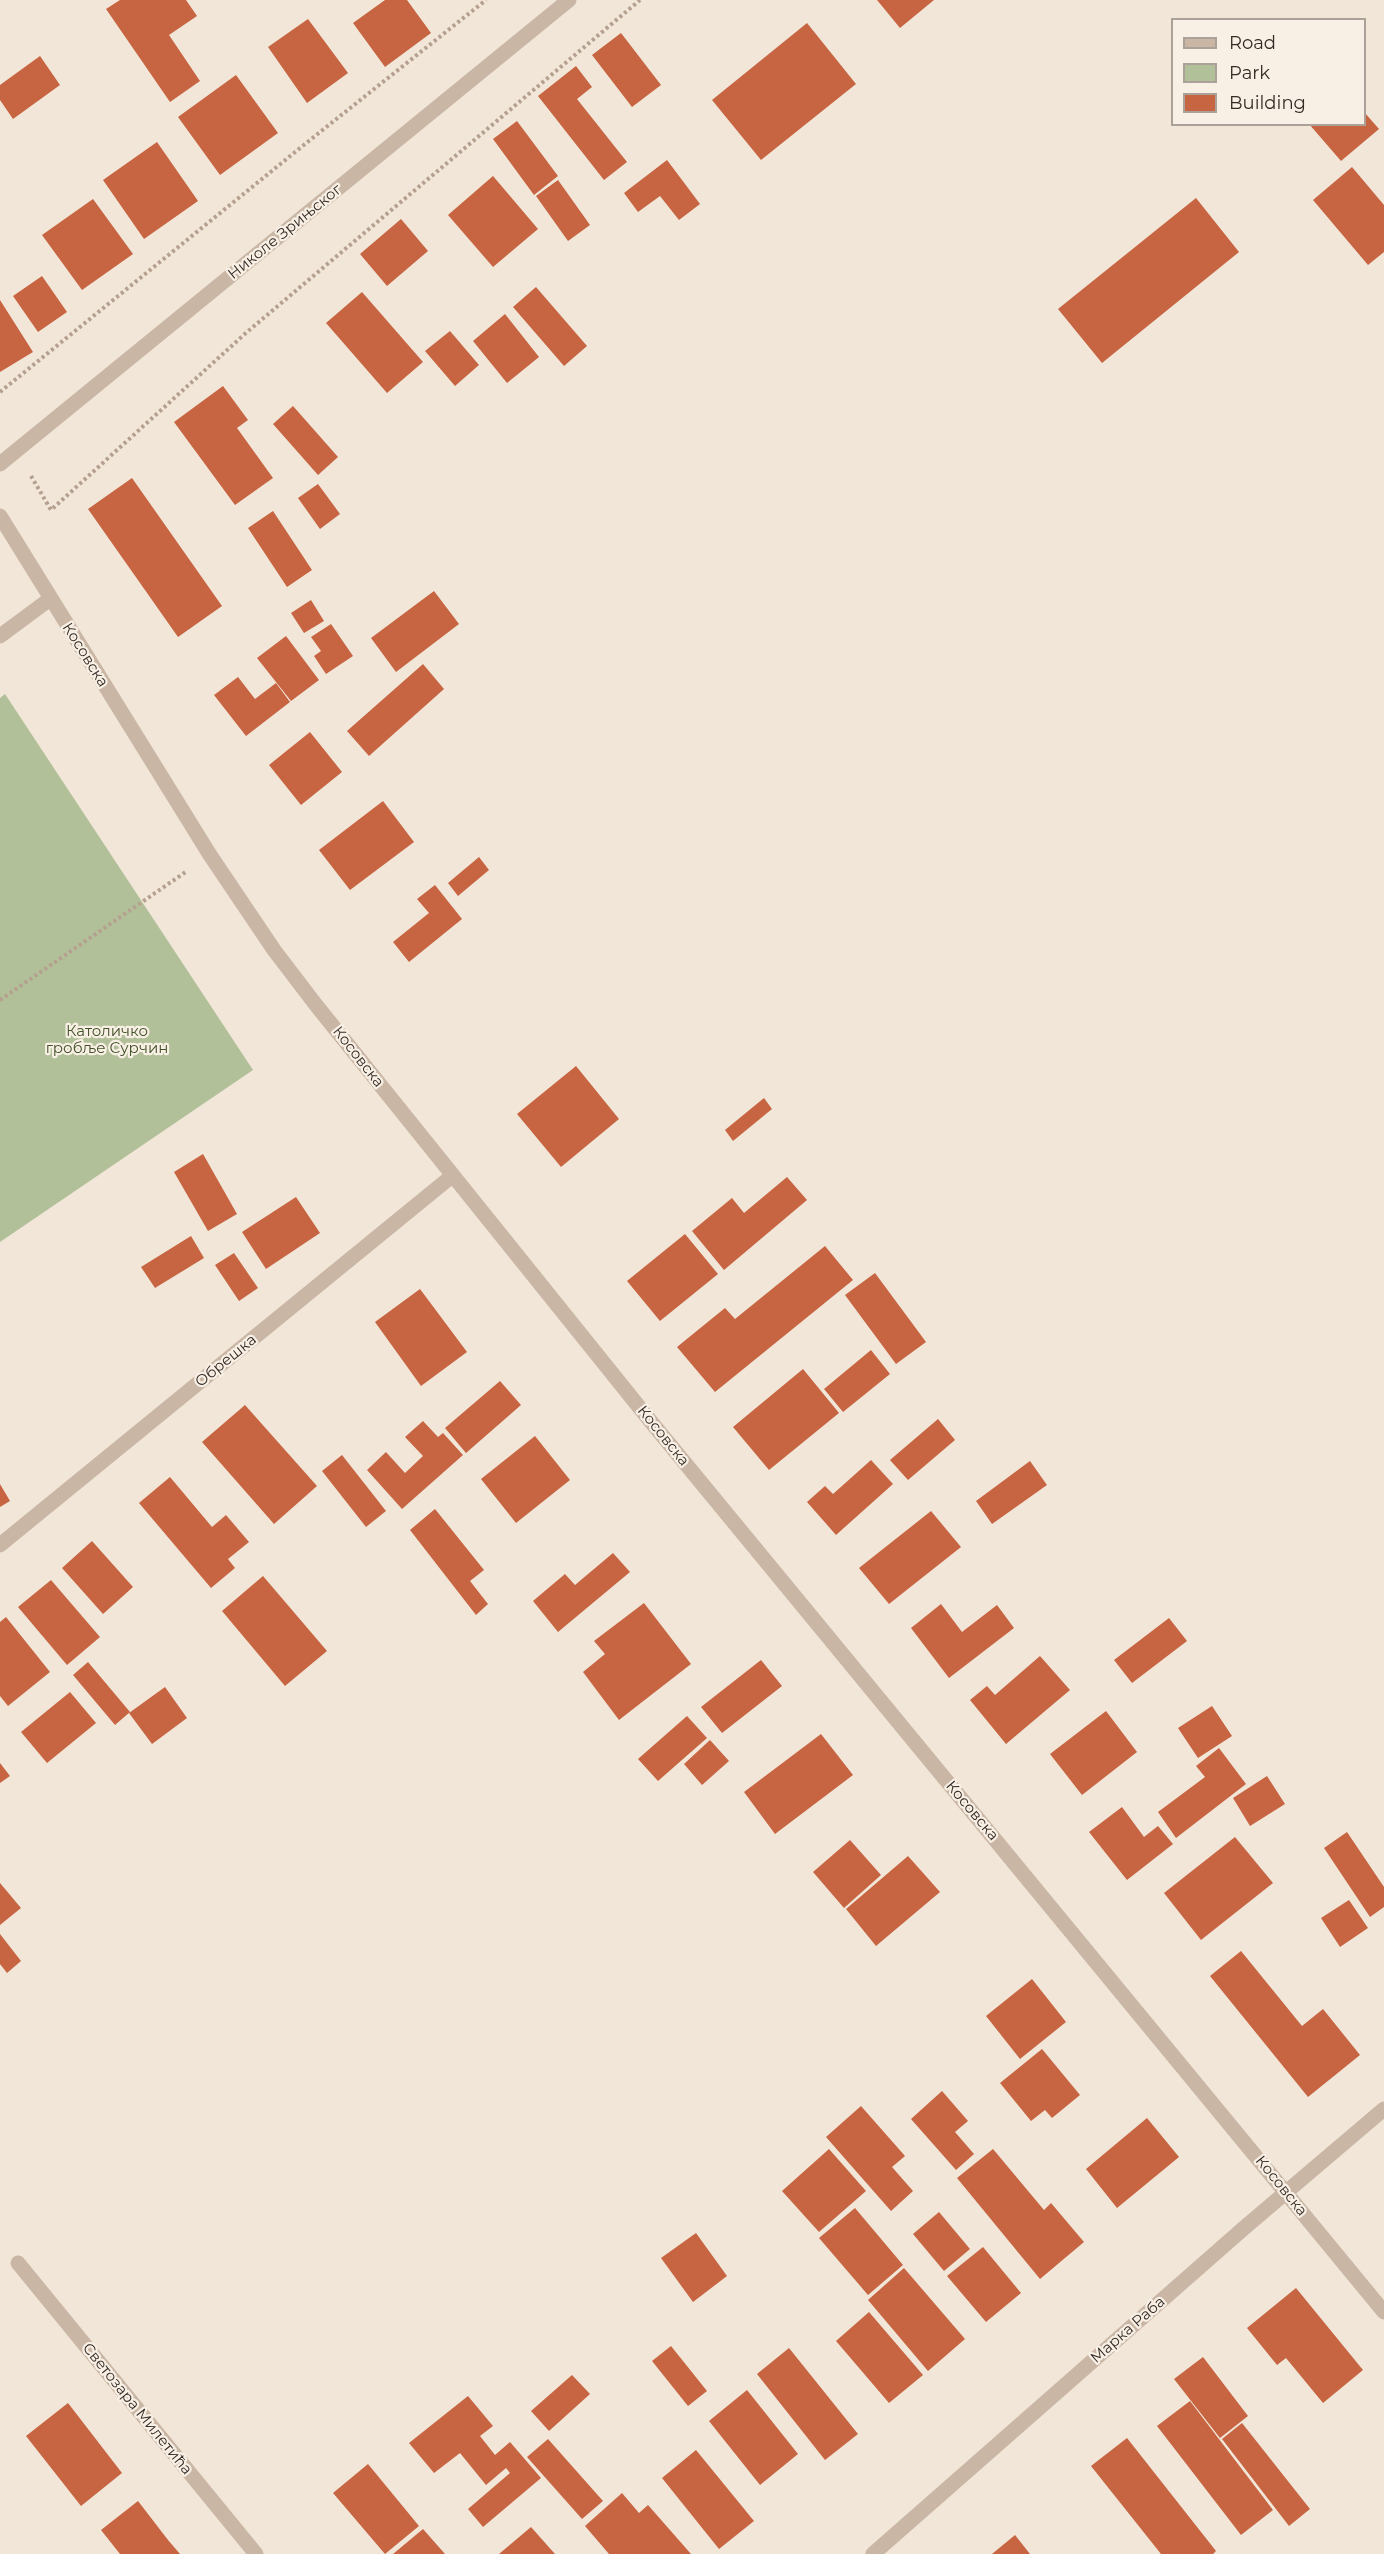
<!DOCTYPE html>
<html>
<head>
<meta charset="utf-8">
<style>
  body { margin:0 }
  #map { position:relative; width:1384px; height:2554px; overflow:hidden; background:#f1e6d8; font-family:Montserrat,sans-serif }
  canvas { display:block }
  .legend { position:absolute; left:1171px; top:18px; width:195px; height:108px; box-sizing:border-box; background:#f9f0e5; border:2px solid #aba199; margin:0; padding:8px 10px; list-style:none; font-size:18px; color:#352b26 }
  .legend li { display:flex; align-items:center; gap:12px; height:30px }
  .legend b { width:30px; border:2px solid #aba199 }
</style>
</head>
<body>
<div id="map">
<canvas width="1384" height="2554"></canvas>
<ul class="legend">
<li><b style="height:8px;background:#c9b6a5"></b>Road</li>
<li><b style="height:16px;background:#b2c099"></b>Park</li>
<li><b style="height:16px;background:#c76441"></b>Building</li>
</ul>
</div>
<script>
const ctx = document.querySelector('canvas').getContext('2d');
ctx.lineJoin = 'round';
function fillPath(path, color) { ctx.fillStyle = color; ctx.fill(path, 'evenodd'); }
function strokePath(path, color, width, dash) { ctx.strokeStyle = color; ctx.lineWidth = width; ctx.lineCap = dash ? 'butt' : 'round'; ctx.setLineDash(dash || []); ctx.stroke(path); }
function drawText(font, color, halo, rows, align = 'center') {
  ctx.font = font + ' Montserrat,sans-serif'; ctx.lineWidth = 4.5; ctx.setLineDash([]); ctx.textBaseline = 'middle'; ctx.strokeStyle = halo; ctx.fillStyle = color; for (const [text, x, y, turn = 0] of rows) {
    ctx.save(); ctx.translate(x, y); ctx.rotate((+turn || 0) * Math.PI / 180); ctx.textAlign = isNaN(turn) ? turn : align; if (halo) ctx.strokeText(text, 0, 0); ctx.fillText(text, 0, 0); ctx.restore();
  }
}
const green = new Path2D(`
  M5,694L253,1070L0,1242V698Z`);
const building = new Path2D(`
  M120,0H186L197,16L169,35L200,81L170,102L106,9Z
  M385,0H407L431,33L385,67L353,23Z
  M877,0H934L900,28Z
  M308,19L348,73L307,103L268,47Z
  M807,23L856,84L761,160L712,100Z
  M621,33L661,85L632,107L592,55Z
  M40,56L60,85L13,119L0,100V85Z
  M576,66L592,87L577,99L627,162L604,180L538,96Z
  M236,75L278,133L220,175L178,117Z
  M1365,113L1379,129L1341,161L1309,124H1365Z
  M517,121L558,176L534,195L493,139Z
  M157,142L198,201L144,239L103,180Z
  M667,160L700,204L679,220L660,196L638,212L624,193Z
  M1352,167L1384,205V252L1368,265L1313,200Z
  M493,176L538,229L493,267L448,215Z
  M558,180L590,225L568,241L536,196Z
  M1196,198L1239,252L1102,363L1058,309Z
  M93,199L133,254L82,290L42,235Z
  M401,219L428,251L387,286L360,254Z
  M42,276L67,312L38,332L13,296Z
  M536,287L587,346L564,366L513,307Z
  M362,292L423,362L387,393L326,323Z
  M0,300L33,352L0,372Z
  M505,314L539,357L507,383L473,341Z
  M450,331L479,365L455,386L425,351Z
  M223,386L248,420L237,428L273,478L235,505L174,422Z
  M293,406L338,457L318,475L273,424Z
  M132,478L222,606L178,637L88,509Z
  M318,484L340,514L320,529L298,498Z
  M273,511L312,570L287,587L248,528Z
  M434,591L459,624L396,672L371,638Z
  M311,600L324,621L304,633L291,613Z
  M331,624L353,656L326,674L314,656L321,651L311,637Z
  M286,636L319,680L291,701L257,658Z
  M423,664L444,689L369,756L347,731Z
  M238,677L255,699L276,683L290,702L246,736L214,695Z
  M310,732L342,772L301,805L269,765Z
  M383,801L414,842L350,890L319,850Z
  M479,857L489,870L458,896L448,883Z
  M435,885L462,919L409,962L393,942L429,913L417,899Z
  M576,1066L619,1119L561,1167L517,1114Z
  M764,1098L772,1109L733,1141L725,1130Z
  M203,1154L237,1214L208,1231L174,1172Z
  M787,1177L807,1200L724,1270L692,1231L732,1198L744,1213Z
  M296,1197L320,1233L266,1269L242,1232Z
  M685,1234L718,1274L660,1321L627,1281Z
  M191,1236L204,1258L155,1288L141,1267Z
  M825,1246L853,1280L715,1392L677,1347L725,1308L735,1319Z
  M234,1253L258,1288L239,1301L215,1265Z
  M875,1273L926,1342L896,1364L845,1295Z
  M420,1289L467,1352L421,1386L375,1322Z
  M871,1350L890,1374L843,1412L824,1389Z
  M803,1369L839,1413L769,1470L733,1427Z
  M500,1381L521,1405L466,1453L445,1428Z
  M245,1405L317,1486L274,1524L202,1442Z
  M938,1419L955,1440L908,1480L890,1460Z
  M423,1421L438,1437L443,1433L463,1455L402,1509L367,1470L386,1452L405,1473L423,1456L405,1437Z
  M535,1436L570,1480L516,1523L481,1479Z
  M342,1455L386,1511L366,1527L322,1471Z
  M871,1460L893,1484L836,1535L807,1502L825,1486L833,1494Z
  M1030,1461L1047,1485L992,1524L976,1501Z
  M170,1477L212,1527L226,1515L249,1542L228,1559L235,1568L211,1588L139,1503Z
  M0,1484L10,1501L0,1507Z
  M435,1509L484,1570L470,1581L488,1604L476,1615L410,1530Z
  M931,1511L961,1547L889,1604L859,1568Z
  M92,1541L133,1587L103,1614L62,1568Z
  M613,1553L630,1572L558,1632L533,1601L565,1574L575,1585Z
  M263,1576L327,1651L285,1686L222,1611Z
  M51,1580L100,1637L67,1665L18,1607Z
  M644,1603L691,1664L619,1720L583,1672L605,1654L594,1641Z
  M941,1604L962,1632L997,1605L1014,1628L949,1678L911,1628Z
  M6,1617L50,1672L8,1706L0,1696V1622Z
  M1169,1618L1187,1641L1132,1683L1114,1660Z
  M1040,1656L1070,1690L1006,1744L970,1700L987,1686L995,1695Z
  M761,1660L782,1686L722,1733L701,1707Z
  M88,1662L130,1712L115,1725L73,1675Z
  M165,1687L187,1718L152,1744L129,1713Z
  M70,1692L96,1723L47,1763L21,1732Z
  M1212,1706L1232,1736L1198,1758L1178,1728Z
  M1106,1711L1137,1752L1082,1795L1050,1754Z
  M687,1716L707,1738L658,1781L638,1759Z
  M821,1734L853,1775L775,1834L744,1792Z
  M710,1740L729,1761L702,1785L684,1764Z
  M1219,1748L1246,1784L1176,1838L1158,1812L1205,1777L1196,1766Z
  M0,1763L10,1776L0,1783Z
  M1267,1776L1285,1804L1250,1826L1233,1798Z
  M1122,1807L1144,1837L1158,1826L1173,1844L1127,1880L1089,1832Z
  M1347,1832L1384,1887V1907L1370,1917L1324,1848Z
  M1235,1837L1273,1883L1201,1940L1164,1893Z
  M850,1840L881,1875L844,1908L813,1872Z
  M908,1856L940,1892L876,1946L846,1909Z
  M0,1883L21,1908L0,1925Z
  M1349,1900L1368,1928L1340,1947L1321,1918Z
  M0,1934L21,1961L7,1973L0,1964Z
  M1241,1951L1302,2026L1323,2009L1360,2055L1308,2097L1210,1976Z
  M1032,1979L1066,2022L1020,2059L986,2016Z
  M1042,2049L1080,2095L1052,2118L1045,2110L1031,2121L1000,2083Z
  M942,2091L968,2121L955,2132L974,2154L956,2170L911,2119Z
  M861,2106L905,2156L892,2167L913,2191L891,2211L826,2137Z
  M1147,2118L1179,2157L1117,2208L1086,2169Z
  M829,2149L866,2191L819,2232L782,2191Z
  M993,2149L1044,2210L1051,2203L1084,2242L1040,2279L957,2178Z
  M855,2208L903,2265L868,2295L819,2238Z
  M939,2212L970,2249L944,2271L913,2234Z
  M696,2233L727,2276L693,2302L661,2258Z
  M983,2247L1021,2293L986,2322L947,2276Z
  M904,2268L965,2339L928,2371L868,2300Z
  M1296,2288L1363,2370L1323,2403L1286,2358L1277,2365L1247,2328Z
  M869,2312L923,2375L889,2403L836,2341Z
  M671,2346L707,2391L688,2406L652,2361Z
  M789,2348L858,2434L825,2460L757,2374Z
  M1203,2357L1248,2416L1220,2438L1174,2379Z
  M572,2375L590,2394L549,2431L531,2411Z
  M747,2390L798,2454L760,2485L709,2421Z
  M468,2396L493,2426L480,2436L495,2455L510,2442L541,2478L483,2527L468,2509L510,2473L506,2468L486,2485L460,2453L434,2473L409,2443Z
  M1190,2401L1273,2510L1241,2535L1157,2426Z
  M68,2403L122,2473L81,2506L26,2436Z
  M1242,2423L1310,2509L1289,2526L1222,2439Z
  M1127,2438L1216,2551L1213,2554H1161L1091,2466Z
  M548,2439L603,2501L582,2519L527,2457Z
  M696,2450L754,2521L719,2549L662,2478Z
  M368,2464L419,2526L385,2554L333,2493Z
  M622,2493L639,2513L648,2505L691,2554H609L585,2526Z
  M138,2501L168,2540L180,2554H120L101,2530Z
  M531,2527L555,2554H499Z
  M423,2529L445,2554H393Z
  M1015,2535L1030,2554H992Z`);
const path = new Path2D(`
  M0,392L305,144L486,0
  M31,476L51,510L247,332L640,0
  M0,1000L187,871`);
const street = new Path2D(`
  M0,464L569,0
  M0,516L210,855L274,950L316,1005L652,1423L1384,2312
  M0,636L50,599
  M0,1545L452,1176
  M18,2263L256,2554
  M873,2554L1244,2228L1384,2109`);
const streetNames = [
  ["Николе Зрињског",285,232,-39],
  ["Косовска",85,655,58],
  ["Косовска",358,1057,52],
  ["Обрешка",226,1361,-39],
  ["Косовска",663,1436,51],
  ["Косовска",972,1811,50],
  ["Косовска",1281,2186,51],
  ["Марка Раба",1128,2330,-41],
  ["Светозара Милетића",137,2409,51]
];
const parkNames = [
  ["Католичко",107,1032],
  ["гробље Сурчин",107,1049]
];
fillPath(green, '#b2c099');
fillPath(building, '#c76441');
strokePath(path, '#b5a08f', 4, [3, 3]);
strokePath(street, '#c9b6a5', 15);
drawText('15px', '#352b26', '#f9f0e5', streetNames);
drawText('15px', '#43532a', '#f9f0e5', parkNames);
</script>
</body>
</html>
